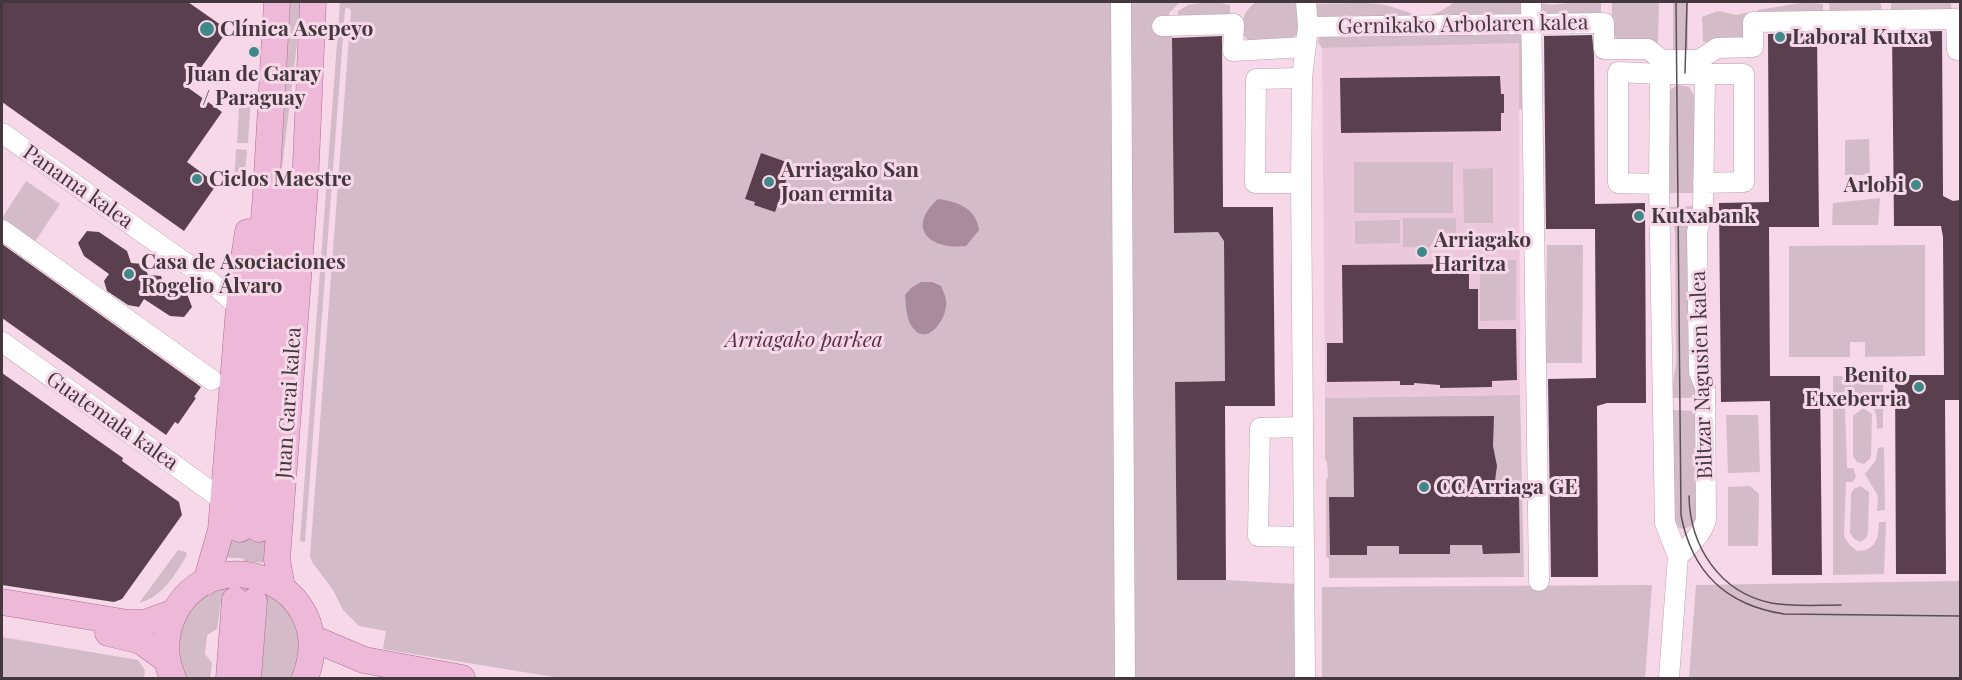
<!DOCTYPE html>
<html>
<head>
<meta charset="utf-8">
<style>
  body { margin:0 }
  #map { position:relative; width:1962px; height:680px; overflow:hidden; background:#f6d8e8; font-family:"Playfair Display",serif }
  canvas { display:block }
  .frame { position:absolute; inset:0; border:3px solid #44383e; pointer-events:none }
</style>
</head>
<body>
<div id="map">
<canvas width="1962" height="680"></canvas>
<div class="frame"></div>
</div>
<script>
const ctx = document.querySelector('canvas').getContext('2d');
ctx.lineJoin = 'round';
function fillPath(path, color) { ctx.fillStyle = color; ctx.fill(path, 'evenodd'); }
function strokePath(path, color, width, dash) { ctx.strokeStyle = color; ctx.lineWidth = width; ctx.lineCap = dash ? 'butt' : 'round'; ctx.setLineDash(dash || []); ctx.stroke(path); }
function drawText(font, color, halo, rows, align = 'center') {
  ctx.font = font + ' "Playfair Display",serif'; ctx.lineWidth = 6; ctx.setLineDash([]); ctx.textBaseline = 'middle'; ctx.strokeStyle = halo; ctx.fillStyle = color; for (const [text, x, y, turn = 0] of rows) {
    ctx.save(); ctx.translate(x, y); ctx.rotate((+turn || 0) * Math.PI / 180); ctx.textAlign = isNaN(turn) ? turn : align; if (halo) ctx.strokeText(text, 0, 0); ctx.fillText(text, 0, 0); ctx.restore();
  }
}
const built = new Path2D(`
  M1519,42L1520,395L1325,398L1322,48Z`);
const green = new Path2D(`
  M288,2H302L273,242Z
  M340,2H1184L1179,3L1169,13L1172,34L1174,232H1224L1225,381L1175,382L1177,580H1226L1296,584L1298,678H560L383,649L386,631L359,626L343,610L333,590L312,562L310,556L351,10L347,7L345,10L305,542L300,541Z
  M1206,2H1216L1230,5V20L1177,21L1178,11L1188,5Z
  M1256,2H1303L1302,29L1293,38L1254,45L1242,34C1242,19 1244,11 1256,2Z
  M1454,2H1525L1523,15L1317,24L1316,4C1337,4 1358,2 1379,4C1411,9 1422,28 1454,2Z
  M1572,2H1601V14L1538,17L1539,3L1554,5Z
  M1612,2H1659L1658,42L1656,44L1617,40L1612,29Z
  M1673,2H1688V54H1673Z
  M1806,2L1823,4V17L1757,19L1758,10Z
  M1865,2L1881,3L1882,14L1830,17L1829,3Z
  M1891,2H1951L1952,14L1891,16Z
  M1718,11L1737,15L1749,12L1747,35L1736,42H1703L1702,17Z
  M1526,31V110L1519,109V43L1322,48L1318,42L1320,36Z
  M1678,85L1689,87L1694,96L1697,193H1670L1668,99L1671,89Z
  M240,92L251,93L248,143H237Z
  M1869,139L1870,175H1845V140Z
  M236,149L247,150L244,184L234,183Z
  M1354,162H1453V213H1354Z
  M1493,168V223H1464L1463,169Z
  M26,181L60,204L34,243L2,222V218Z
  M1880,198L1878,225H1832L1833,203Z
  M1696,206L1698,398H1671L1676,362L1675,233L1670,207Z
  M1403,218H1456V248L1403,247Z
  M1400,220V243L1355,244V221Z
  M1547,245H1583L1582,363H1546Z
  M1925,245V356L1865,357V342H1850V357H1789V246Z
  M1480,260H1516V320L1480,321Z
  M1833,376L1883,378V428L1877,429C1877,422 1877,414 1874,409C1867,396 1852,397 1845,409L1847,468H1853L1856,476L1853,482H1846L1844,536L1849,544L1857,551C1877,550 1878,539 1879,522H1886L1884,574L1833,575Z
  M1520,395L1524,577L1329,578V559L1326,556V480L1328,477L1327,462L1325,459V398Z
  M1863,408L1872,414L1871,453L1870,459L1864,464L1857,462L1853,456V416Z
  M1672,410L1698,411L1697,521C1691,527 1686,529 1679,528L1672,515Z
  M1726,415H1758L1760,472L1728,473Z
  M1884,447L1885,510L1877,511L1878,496L1865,474L1876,460L1878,448Z
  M1750,486L1759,494L1758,546H1728V487Z
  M1860,486L1869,492L1868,531L1867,537L1861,542L1854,539L1850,533L1851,494L1854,489Z
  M178,550L186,552L187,555C176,574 161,598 139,603Z
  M1960,581V678H1689L1696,585Z
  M233,584L268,591L293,616L300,638L295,673L292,678H258L231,598L221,602L217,629L207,635L205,654L212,663L210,678H185L178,661L180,626L192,605L211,591Z
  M1652,585L1645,678H1322V587Z
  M2,637L138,660L145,670L144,678H2Z`);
const water = new Path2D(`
  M938,199C958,202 976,208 979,230L966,246C929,250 906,228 938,199Z
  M921,282H932L941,286C943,290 945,295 946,300C949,316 928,348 913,328C906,320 906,305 905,295L911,288Z`);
const building = new Path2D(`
  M2,2H188L228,30L187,87L222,112L187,162L217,184L184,231L2,102Z
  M1942,31L1943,196L1953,201L1960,200V400H1945L1946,574H1896L1895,375H1944L1943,237L1941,226H1894L1892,32Z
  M1817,33L1819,227H1769L1770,376H1820L1822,575H1772L1770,401L1721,402L1719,203L1769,202L1768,34Z
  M1592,35L1594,55L1595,204L1645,203L1646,403H1607L1597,406L1598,577H1551L1548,379L1596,378L1595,229H1546L1544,36Z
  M1222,36L1223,207H1273L1275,406H1225L1226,580H1177L1175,382L1225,381L1224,241L1218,232L1174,233L1172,38Z
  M1500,76L1501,94H1504V113H1501V131L1341,133L1340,78Z
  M761,153L792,164L775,212L754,205L755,202L745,199Z
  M87,231L99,232L127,251L131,263L143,264L148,275L161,276L162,279L187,294L192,307L184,317L170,316L144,299L139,307L128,305L107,291L104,281L109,274L84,256L78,243Z
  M2,244L201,387L194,397L196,398L178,424L175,422L166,435L2,318Z
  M1469,264V289H1478V329H1516L1517,380L1492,381V387L1440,388V385L1414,383V385H1400V381L1327,382V343H1343L1342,265Z
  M2,373L123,458L122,461L179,502L182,515L122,599L114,602L2,585Z
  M1494,416L1493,446L1497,466L1493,496L1519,495L1520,553L1483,554L1482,545H1450V554H1399V546H1367V555H1330L1329,497H1354L1353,417Z`);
const majorTunnel = new Path2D(`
  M235,597L240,529
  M254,601L259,529`);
const minor = new Path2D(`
  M1121,2L1125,678
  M1531,2L1539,581
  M1162,26L1234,24L1233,51L1305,47
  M1308,27L1604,23V49H1648L1662,60H1699L1717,48L1753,47V22L1956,19L1957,50H1960
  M1660,74H1705L1703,210L1697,232L1699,372L1705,387L1706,520C1701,536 1690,545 1678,556L1665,523L1659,184Z
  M2,133L204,276L239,307
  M1301,183H1255L1256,79L1302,78
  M1703,183L1744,182V74H1705
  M1659,184L1618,183V72L1660,74
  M2,230L212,380
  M2,342L223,500
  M1303,427L1260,428L1258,536L1304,537
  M1305,678L1301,183L1302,78L1308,27L1306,2
  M1669,678L1678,556`);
const major = new Path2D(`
  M240,529L266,193L277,2
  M259,529L279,265L288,189
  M206,582L221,530L242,271L248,232
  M282,588L277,559L305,185L313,2
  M2,602L128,623H145L175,612
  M108,633L141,641L167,660
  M312,638L364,660L462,678
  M173,678C164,658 164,637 173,616C211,534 342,583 305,678
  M229,678L235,600
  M248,678L254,601`);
const tram = new Path2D(`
  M1676,2L1681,515C1692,573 1726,605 1784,614L1960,616
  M1685,73L1687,2
  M1689,496C1690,546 1719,592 1771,603C1793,607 1818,605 1841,605`);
const markers = [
  [207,29,8,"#418988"],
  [1780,37,6,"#418988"],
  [254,52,6,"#418988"],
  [197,179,6,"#418988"],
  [769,182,6,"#418988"],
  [1916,185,6,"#418988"],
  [1639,216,6,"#418988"],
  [1422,252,6,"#418988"],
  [129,274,6,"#418988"],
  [1919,387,6,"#418988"],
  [1424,487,6,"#418988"]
];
const streetNames = [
  ["Gernikako Arbolaren kalea",1463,25,-1],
  ["Panama kalea",78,187,35],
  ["Biltzar Nagusien kalea",1702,375,-92],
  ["Juan Garai kalea",289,403,-86],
  ["Guatemala kalea",112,421,35]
];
const poiNames = [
  ["Clínica Asepeyo",220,29],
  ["Laboral Kutxa",1792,37],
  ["Juan de Garay",254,74,"center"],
  ["/ Paraguay",254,98,"center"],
  ["Arriagako San",781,170],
  ["Joan ermita",781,194],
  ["Ciclos Maestre",209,179],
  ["Arlobi",1904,185,"right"],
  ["Kutxabank",1651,216],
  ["Arriagako",1434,240],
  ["Haritza",1434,264],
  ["Casa de Asociaciones",141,262],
  ["Rogelio Álvaro",141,286],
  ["Benito",1907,375,"right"],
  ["Etxeberria",1907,399,"right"],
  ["CC Arriaga GE",1436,487]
];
const parkNames = [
  ["Arriagako parkea",804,340]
];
fillPath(built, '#ebc8da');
fillPath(green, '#d3bbc8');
fillPath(water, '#aa8b9c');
fillPath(building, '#5a404f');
strokePath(majorTunnel, '#d2b8c6', 26, [26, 13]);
strokePath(minor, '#bea2b1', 21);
strokePath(major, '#ab6e91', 27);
strokePath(minor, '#fff', 20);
strokePath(major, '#eeb9d8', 26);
strokePath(tram, '#5c4e55', 1.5);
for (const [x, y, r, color] of markers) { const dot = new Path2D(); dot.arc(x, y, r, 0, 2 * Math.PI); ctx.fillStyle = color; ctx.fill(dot); strokePath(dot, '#f6d8e8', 2); }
drawText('21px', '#44383e', '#f6d8e8', streetNames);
drawText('bold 21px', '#44383e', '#f6d8e8', poiNames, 'left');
drawText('italic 21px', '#5a2f49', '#f6d8e8', parkNames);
</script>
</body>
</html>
